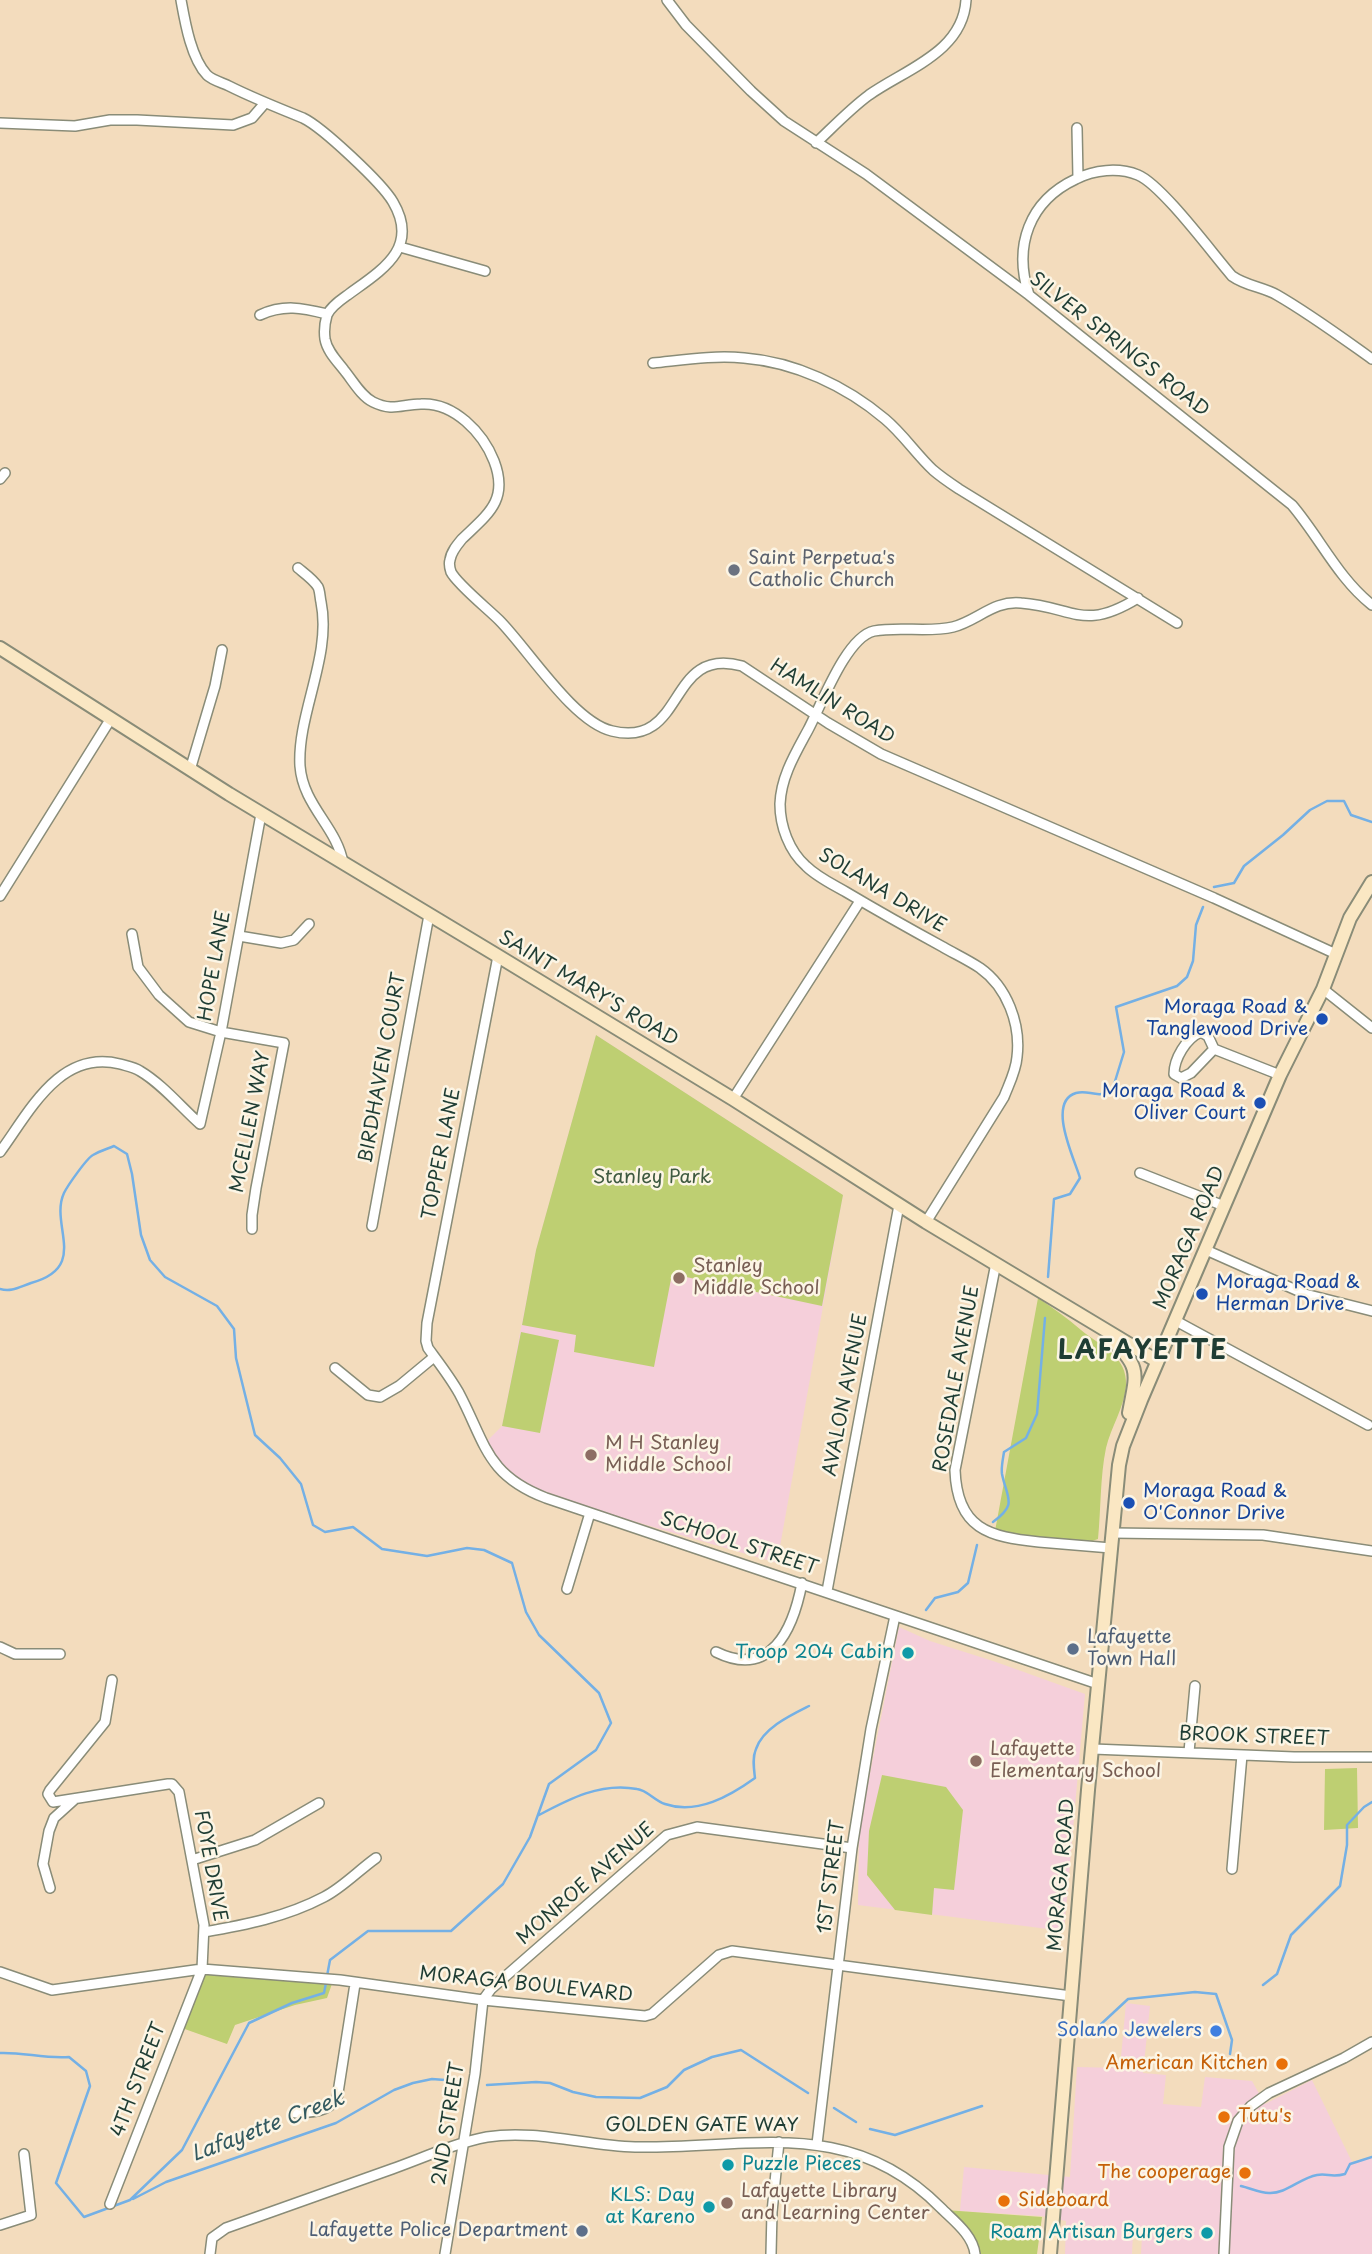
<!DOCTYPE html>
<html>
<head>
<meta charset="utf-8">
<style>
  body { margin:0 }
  canvas { display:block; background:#f3dcbd }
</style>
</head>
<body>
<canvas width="1372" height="2254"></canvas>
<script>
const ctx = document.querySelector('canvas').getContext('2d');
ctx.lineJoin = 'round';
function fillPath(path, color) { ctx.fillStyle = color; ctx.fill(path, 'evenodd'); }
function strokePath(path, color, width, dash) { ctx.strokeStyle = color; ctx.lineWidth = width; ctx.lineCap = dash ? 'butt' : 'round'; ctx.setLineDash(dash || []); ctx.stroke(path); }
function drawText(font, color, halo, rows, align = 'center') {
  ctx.font = font + ' "Playpen Sans",sans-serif'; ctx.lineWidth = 5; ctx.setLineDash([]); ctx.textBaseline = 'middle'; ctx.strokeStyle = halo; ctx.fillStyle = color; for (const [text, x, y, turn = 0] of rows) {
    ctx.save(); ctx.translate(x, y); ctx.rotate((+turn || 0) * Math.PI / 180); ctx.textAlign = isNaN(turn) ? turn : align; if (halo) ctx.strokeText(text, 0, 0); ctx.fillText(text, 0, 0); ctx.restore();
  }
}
const built = new Path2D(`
  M596,1035L843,1195L777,1563L626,1519L510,1480L485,1443L502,1426L536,1250Z
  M899,1627L930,1641L996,1662L1085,1694L1064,1931L858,1905L859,1829Z
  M1126,2003L1150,2006L1143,2073L1166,2075L1163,2104L1201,2107L1205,2077L1252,2081L1265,2104L1312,2080L1352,2162L1372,2158V2254H1141L1142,2236L1133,2234L1132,2254H1065L1066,2221L1042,2216L960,2211L964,2167L1070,2177L1077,2067L1120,2068Z`);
const green = new Path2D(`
  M596,1035L843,1195L822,1306L672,1274L654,1367L574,1352L576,1335L522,1325L536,1250Z
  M1038,1298C1053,1308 1067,1318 1081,1330C1100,1346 1128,1356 1126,1386C1124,1408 1111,1427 1106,1448C1100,1477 1101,1509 1098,1539L1092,1541L1013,1535L995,1531Z
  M521,1332L559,1340L540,1433L502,1426Z
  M1357,1768L1358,1828L1324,1830L1325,1769Z
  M882,1775L946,1787L963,1810L954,1890L934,1888L932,1915L895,1910L867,1875L869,1831Z
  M202,1969L333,1981L327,1998L295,2005L235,2025L227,2044L179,2027Z
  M945,2210L1042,2217L1037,2254H980C976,2232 962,2222 945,2210Z`);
const stream = new Path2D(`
  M1214,887L1234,883L1244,866L1283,835L1310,810L1327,801H1344L1351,815L1372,822
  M1048,1277L1054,1199L1070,1194L1080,1178C1075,1160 1046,1102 1076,1093C1089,1089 1095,1099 1112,1091L1124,1052L1116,1007L1177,986L1187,977L1193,961L1196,925L1203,907
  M0,1289C12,1292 19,1287 31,1283C90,1267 49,1225 64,1193C68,1185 87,1158 93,1155C100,1151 107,1149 114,1146L127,1154L132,1174L141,1235L150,1260L165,1277L217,1306L234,1329L236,1358L255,1435L280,1458L301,1484L313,1525L325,1532L353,1527L382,1549L427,1556L467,1548L484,1550L512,1563L526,1612L539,1635L599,1693L611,1723L596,1750L549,1784L530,1837L503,1884L451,1931H368L330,1960L327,1976
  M993,1522C1018,1504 1007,1499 1002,1474C1001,1467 1003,1459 1004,1452L1026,1438L1037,1414L1045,1318
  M926,1610L935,1598L958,1592L968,1583L977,1545
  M539,1815C569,1799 601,1782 637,1789C647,1790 655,1801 665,1804C697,1815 730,1796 755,1778C754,1769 752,1758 756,1749C763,1728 791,1715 809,1706
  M1263,1985L1277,1974L1291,1935L1340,1886L1347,1845V1825L1364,1807L1372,1802
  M1099,2026L1128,1999L1195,1992L1216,1994L1232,2040L1230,2054
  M0,2053C23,2052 45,2059 69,2057L86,2071L90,2086L56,2183L84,2217L130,2200L182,2150L249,2023L292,2003L324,1993L326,1983
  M487,2085L536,2082L550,2083L573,2092L596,2097L640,2098L667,2087L684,2070L712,2057L741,2050L808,2093
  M834,2108L856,2122
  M870,2129L895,2135L982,2106
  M1241,2186C1250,2188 1260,2193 1269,2193C1286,2194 1300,2178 1317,2175C1328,2173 1331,2178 1345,2174L1350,2164L1372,2157
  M133,2199L166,2182L336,2123L394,2090L413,2083L432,2079L458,2081`);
const street = new Path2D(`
  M181,0C185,22 191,58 207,75C212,80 223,83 229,86C253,98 278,108 303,118C322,127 382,183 393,202C420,248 382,270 349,294C342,299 331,306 327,315C325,322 324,332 325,339C327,351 337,361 344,370C353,381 361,396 373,402C393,412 402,404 421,404C454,402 483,433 494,461C509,500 488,514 462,539C457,545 451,552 450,560C449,563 450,569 451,572C457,584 488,609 499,620C528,649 573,722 612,731C687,749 666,645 742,666L828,723L881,754L1214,898L1336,954
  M667,0L686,25L751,91L784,121L866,174L1029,295L1292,505C1320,538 1338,578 1372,605
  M0,123L75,126L110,120H137L233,125L252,118L265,103
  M1077,128L1078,178
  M816,143C833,127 850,109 869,95C906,69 963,52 966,0
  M400,247L485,271
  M1029,295C1013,246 1029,201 1076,179C1094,170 1118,167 1138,175C1162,185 1212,253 1232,276C1246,286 1263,287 1277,295C1310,314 1341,337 1372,359
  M260,315C284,304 302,308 327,314
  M653,363C683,360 714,355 744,358C795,362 846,386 885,419C903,434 916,454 933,470C941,477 950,483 959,489L1177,623
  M0,479L5,473
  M298,568C304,573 314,580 318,587C320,591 320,598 321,602C332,656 297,714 300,766C303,806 337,827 343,863
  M190,770L215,686L222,650
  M0,896L110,720
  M132,934L138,967L159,995L189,1022L221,1032L284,1043L256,1188L252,1215V1229
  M239,936L281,943L294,940L309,924
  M498,956L427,1323L426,1341L428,1348C439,1363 450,1377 459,1393C486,1444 486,1475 546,1498L1098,1684
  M1323,989L1372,1028
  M1214,1049L1191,1073L1181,1078L1174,1074C1174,1059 1186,1038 1201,1032L1208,1036L1214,1049L1280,1075
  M733,1099L860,901
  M0,1152C30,1111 60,1049 120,1064C127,1066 134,1067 140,1071C162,1084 181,1107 200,1124L221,1032L261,814
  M1140,1173L1224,1206
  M926,1222L1004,1097C1009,1084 1016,1071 1017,1057C1021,1024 1007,987 980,968C968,960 955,954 943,947C910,929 878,911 846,892C832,884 817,877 806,866C789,851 780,826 780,804C781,777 795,754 808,730C821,706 846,637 874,631C900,626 927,633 953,627C977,621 994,600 1021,603C1074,607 1083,632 1138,598
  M372,1226L429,915
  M1206,1250L1305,1294L1372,1311
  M996,1263L955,1470C957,1529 989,1537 1039,1542C1063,1544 1087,1546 1111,1548
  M1176,1321L1368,1425
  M335,1368L368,1395L380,1397L399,1386L434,1357
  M1112,1533L1263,1535L1372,1551
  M567,1589L590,1513
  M827,1591L899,1205
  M0,1647L15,1654H60
  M716,1652C771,1679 793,1630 802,1583
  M1093,1749L1294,1757H1372
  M1189,1752L1195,1686
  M192,1860L255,1840L319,1803
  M1232,1869L1242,1755
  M50,1888L43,1864L49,1831L54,1818L75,1799
  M204,1932C245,1925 286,1917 324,1897C342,1888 359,1870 376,1858
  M0,1972L52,1990L202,1969L340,1980L483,2000L645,2016L652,2014L719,1955L732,1951L1071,1996
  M295,2113C312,2112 325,2113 337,2099L355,1984
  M817,2144L852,1848L871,1729L895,1616
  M110,2204L202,1969L204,1925L179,1792L172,1784H168L53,1802L48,1794L50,1790L105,1722L112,1680
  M0,2225L31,2215L24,2154
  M210,2254L212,2238L226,2228C281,2208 337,2189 392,2169C423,2158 455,2143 487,2137C536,2129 587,2146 635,2147C751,2149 849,2115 941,2208C954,2221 973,2235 975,2254
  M445,2254L475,2074L483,2000L491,1989L667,1835L697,1827L852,1848
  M771,2254L772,2212L779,2142
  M1224,2254L1229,2147L1238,2121L1251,2106L1269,2093L1344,2058L1372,2042`);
const secondary = new Path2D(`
  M0,648L229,794L498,956L733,1099L926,1222L1157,1361
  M1111,1339C1142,1368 1136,1374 1129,1413
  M1050,2254L1088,1790L1119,1465L1123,1446L1141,1400L1280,1075L1323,989L1350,918L1372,882`);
const markers = [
  [734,570,7,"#6b7280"],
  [1322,1019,7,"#1a4fb4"],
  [1260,1103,7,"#1a4fb4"],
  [679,1278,7,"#8d6e63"],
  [1202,1294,7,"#1a4fb4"],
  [591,1455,7,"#8d6e63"],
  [1129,1503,7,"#1a4fb4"],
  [1073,1649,7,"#5c6f8a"],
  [908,1653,7,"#0f9aa8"],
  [976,1761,7,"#8d6e63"],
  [1216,2031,7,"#3f7fe0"],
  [1282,2064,7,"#e8710a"],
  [1224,2117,7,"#e8710a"],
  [728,2165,7,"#0f9aa8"],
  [1245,2173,7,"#e8710a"],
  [1004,2201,7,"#e8710a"],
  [727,2203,7,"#8d6e63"],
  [709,2207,7,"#0f9aa8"],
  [582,2231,7,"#5c6f8a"],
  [1207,2233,7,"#0f9aa8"]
];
const streetNames = [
  ["SILVER SPRINGS ROAD",1119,345,38],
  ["HAMLIN ROAD",832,702,32],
  ["SOLANA DRIVE",882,891,31],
  ["HOPE LANE",215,966,-80],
  ["SAINT MARY'S ROAD",588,989,31],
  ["BIRDHAVEN COURT",383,1068,-80],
  ["MCELLEN WAY",251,1122,-79],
  ["TOPPER LANE",442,1154,-79],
  ["MORAGA ROAD",1190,1238,-67],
  ["ROSEDALE AVENUE",957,1379,-80],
  ["AVALON AVENUE",846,1395,-79],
  ["SCHOOL STREET",739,1544,18],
  ["BROOK STREET",1254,1737,2],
  ["FOYE DRIVE",210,1866,80],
  ["MORAGA ROAD",1062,1875,-85],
  ["1ST STREET",832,1877,-83],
  ["MONROE AVENUE",586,1884,-41],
  ["MORAGA BOULEVARD",526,1985,6],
  ["4TH STREET",139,2080,-69],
  ["2ND STREET",449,2124,-81],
  ["GOLDEN GATE WAY",702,2126]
];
const worshipNames = [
  ["Saint Perpetua's",748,559],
  ["Catholic Church",748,581]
];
const transitNames = [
  ["Moraga Road &",1308,1008],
  ["Tanglewood Drive",1308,1030],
  ["Moraga Road &",1246,1092],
  ["Oliver Court",1246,1114],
  ["Moraga Road &",1216,1283,"left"],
  ["Herman Drive",1216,1305,"left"],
  ["Moraga Road &",1143,1492,"left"],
  ["O'Connor Drive",1143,1514,"left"]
];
const parkNames = [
  ["Stanley Park",652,1178]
];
const educationNames = [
  ["Stanley",693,1267],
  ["Middle School",693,1289],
  ["M H Stanley",605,1444],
  ["Middle School",605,1466],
  ["Lafayette",990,1750],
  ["Elementary School",990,1772],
  ["Lafayette Library",741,2192],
  ["and Learning Center",741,2214]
];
const serviceNames = [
  ["Lafayette",1087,1638],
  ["Town Hall",1087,1660],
  ["Lafayette Police Department",568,2231,"right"]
];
const cultureNames = [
  ["Troop 204 Cabin",894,1653],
  ["Puzzle Pieces",742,2165,"left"],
  ["KLS: Day",695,2196],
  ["at Kareno",695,2218],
  ["Roam Artisan Burgers",1193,2233]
];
const shopNames = [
  ["Solano Jewelers",1202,2031]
];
const foodNames = [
  ["American Kitchen",1268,2064],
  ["Tutu's",1238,2117,"left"],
  ["The cooperage",1231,2173],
  ["Sideboard",1018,2201,"left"]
];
const waterNames = [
  ["Lafayette Creek",268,2127,-21]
];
const districtNames = [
  ["LAFAYETTE",1143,1352]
];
fillPath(built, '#f5cfda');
fillPath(green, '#becf72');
strokePath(stream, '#74b0e5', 2.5);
strokePath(street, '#898c78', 12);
strokePath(secondary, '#898c78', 16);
strokePath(street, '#fff', 9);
strokePath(secondary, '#fae7c3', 12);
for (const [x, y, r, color] of markers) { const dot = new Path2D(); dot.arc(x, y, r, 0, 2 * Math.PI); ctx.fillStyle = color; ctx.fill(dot); strokePath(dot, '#fcf5e5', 2.5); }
drawText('19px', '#1f3d34', '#fcf5e5', streetNames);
drawText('19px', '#5b616d', '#fcf5e5', worshipNames, 'left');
drawText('19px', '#164399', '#fcf5e5', transitNames, 'right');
drawText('19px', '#3f5a40', '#fcf5e5', parkNames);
drawText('19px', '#785e54', '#fcf5e5', educationNames, 'left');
drawText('19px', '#4e5e75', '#fcf5e5', serviceNames, 'left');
drawText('19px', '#0d838f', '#fcf5e5', cultureNames, 'right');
drawText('19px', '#366cbe', '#fcf5e5', shopNames, 'right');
drawText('19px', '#c56008', '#fcf5e5', foodNames, 'right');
drawText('italic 21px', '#345a60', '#fcf5e5', waterNames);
ctx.letterSpacing = '2px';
drawText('bold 26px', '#1f3d34', '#fcf5e5', districtNames);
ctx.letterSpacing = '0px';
</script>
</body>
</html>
